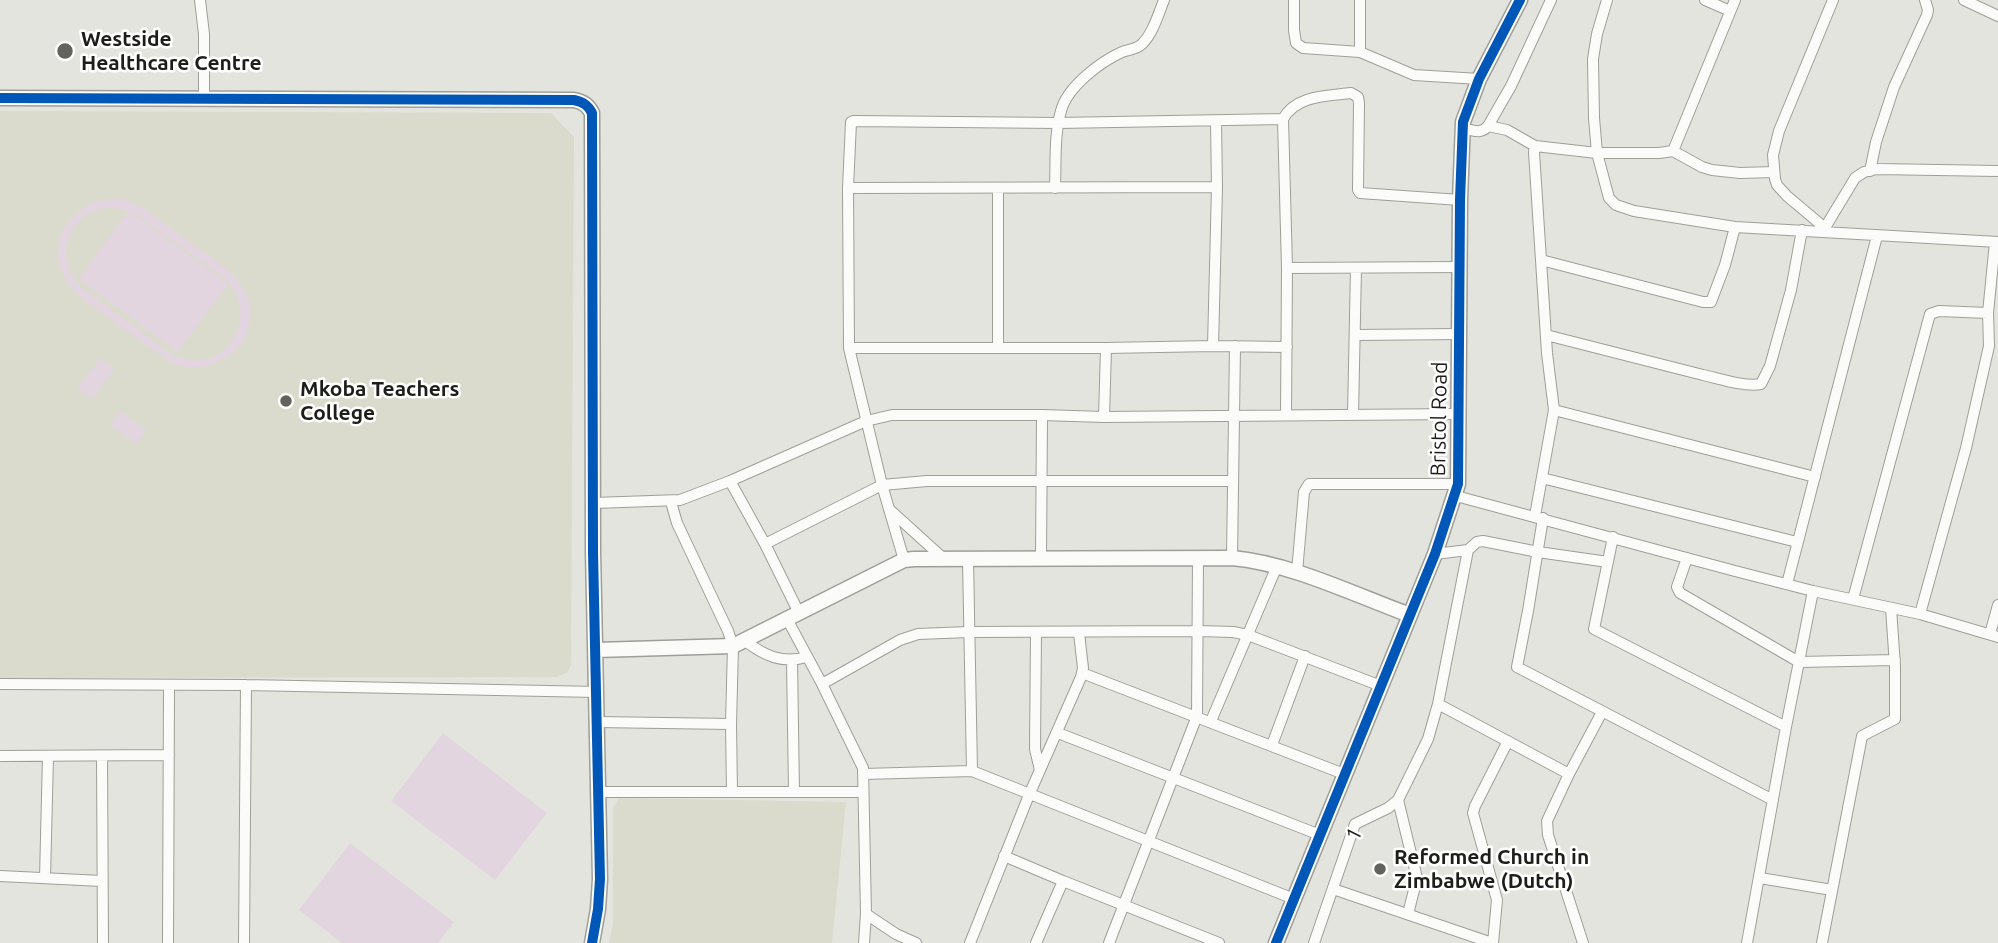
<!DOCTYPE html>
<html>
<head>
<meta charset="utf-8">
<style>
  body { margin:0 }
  canvas { display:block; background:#e4e4de }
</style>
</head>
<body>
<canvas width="1998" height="943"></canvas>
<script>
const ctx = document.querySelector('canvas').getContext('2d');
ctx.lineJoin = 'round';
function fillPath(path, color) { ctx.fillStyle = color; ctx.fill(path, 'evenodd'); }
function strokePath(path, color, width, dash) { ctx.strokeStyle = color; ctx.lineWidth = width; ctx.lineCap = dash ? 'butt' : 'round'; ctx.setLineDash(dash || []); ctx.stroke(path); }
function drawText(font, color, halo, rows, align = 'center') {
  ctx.font = font + ' Ubuntu,sans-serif'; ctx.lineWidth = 5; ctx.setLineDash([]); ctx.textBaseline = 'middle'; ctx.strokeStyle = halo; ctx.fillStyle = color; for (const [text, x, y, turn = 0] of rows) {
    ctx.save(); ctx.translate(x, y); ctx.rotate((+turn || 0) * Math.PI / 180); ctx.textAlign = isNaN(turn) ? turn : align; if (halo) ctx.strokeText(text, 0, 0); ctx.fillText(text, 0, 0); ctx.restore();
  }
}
const built = new Path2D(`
  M0,111L551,113L574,137L571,665L567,673L555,677L0,678Z
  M619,798L846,802L832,943H609L613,924V808Z`);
const green = new Path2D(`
  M110,199C120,199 128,200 136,204C152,212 166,225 180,235C197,248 216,259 232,274C237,279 242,284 245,291C267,340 217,381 171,363L80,297C40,262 58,205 110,199ZM111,207L128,211L79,279L178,352L228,284L129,211L133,212L223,277C261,311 231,373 181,358C168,354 156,342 145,334C125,319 105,305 85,290C51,260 66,212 111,207Z
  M100,358L115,369L92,399L77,388Z
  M120,411L147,430L137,444L110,425Z
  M443,733L547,813L495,880L391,801Z
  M350,843L454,922L438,943H342L299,910Z`);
const street = new Path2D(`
  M200,0L204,34V98
  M1294,0V30L1296,43L1303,48L1360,52L1414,75L1479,79
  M1360,0V52
  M1607,0L1597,34L1593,59L1594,118L1597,153L1609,198L1616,205L1634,211L1735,227L1998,242
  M1705,0L1730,11
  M1964,0L1998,16
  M1488,126L1507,130L1535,146
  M1462,128C1472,130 1481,135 1488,126L1511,86L1551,0
  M1673,151L1735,0
  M1870,171L1876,142L1894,87L1927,15L1928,10L1925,0
  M848,188L1217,187
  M1055,188C1056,163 1054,135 1061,111C1067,87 1100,62 1122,52C1129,49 1136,50 1142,44C1153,33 1158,15 1164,0
  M1825,228L1787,196L1777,185L1775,179L1773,155L1779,131L1833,0
  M1823,231L1855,178L1864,172L1877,169L1998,171
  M1541,260L1703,302H1711L1725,265L1735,227
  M1287,268L1460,267
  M1355,335L1460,334
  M1546,335C1598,348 1650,362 1703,375C1721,379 1744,387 1761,384L1770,366L1791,290L1802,230
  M1213,346L1217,187L1216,121
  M998,347V188
  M849,348H1106L1213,346L1287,347
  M1554,410L1815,477
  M1286,415L1287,268L1283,119C1296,95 1327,96 1351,93L1358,97L1359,103L1358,190L1360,193L1460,200
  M1353,415L1356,268
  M1104,417L1106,348
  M1542,478L1797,542
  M730,481L765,544L799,613
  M1456,496L1735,571L1813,591L1920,614L1998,637
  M671,502L677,523L728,631L733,646L731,724L732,792
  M594,503L680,500L730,481L866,421L892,415H1042L1104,417L1459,414
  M890,510L944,559
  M1535,516L1554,410L1547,353L1534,152L1535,146L1597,153H1659L1673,151L1702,167L1712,170L1740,173L1774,172
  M1543,518L1528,611L1517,667L1773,800
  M1613,537L1594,629L1786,727
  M765,544L882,485L927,481H1233
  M1435,554L1468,550L1477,542L1483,541L1538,552L1608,562
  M1232,558L1235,346
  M1687,558L1677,587L1680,593L1799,662L1895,660
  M968,559L972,771
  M1041,559L1042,415
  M904,560L882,485L849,348L848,188L851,122L853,121L1058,123L1283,119
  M1297,572L1304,492L1309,484H1458
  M1787,584L1877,236
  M1853,599L1930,314L1939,311L1988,313
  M1920,614L1966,448L1989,346L1988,313L1995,242
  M787,619L822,684L863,768L866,914L864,943
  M1036,632L1035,749L1040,770
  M1990,634L1998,605
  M745,641C765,656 782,664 807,657
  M792,660L794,792
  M1082,673L1344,774
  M0,684L246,685L597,692
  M822,684L900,640L918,634L969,632L1198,631L1233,632L1248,635L1381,686
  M1438,704L1569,774
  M1211,721L1277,566
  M597,722L731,724
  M1058,733L1320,835
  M1272,745L1305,656
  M0,756L169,755
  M102,756L103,943
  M864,774L972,771L1294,899
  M599,792H862
  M1004,856L1063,881L1036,943
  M0,876L102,881
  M45,878L48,756
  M1760,878L1832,890
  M1063,881L1219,943
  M1333,889L1492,943
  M866,914L896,934L916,943
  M1408,914L1417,878L1398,800L1428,739L1438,704L1468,550
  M168,943L169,686
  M244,943L246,685
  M970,943L1029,795L1081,677L1083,668L1079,633
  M1109,943L1197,716L1198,559
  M1314,943L1355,824L1388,808L1398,800
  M1493,943L1497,900L1473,813L1475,806L1508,741
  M1583,943L1548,835L1547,821L1569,774L1602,712
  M1747,943L1786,727L1813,591
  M1822,943L1862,736L1895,719V666L1891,608`);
const secondary = new Path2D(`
  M0,98L574,100C583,102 588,105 592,113L593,552L600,879L598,909L592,943
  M596,650L733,646L904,560L914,559L1232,558C1290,563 1355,595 1410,615
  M1276,943L1435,554L1458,484L1460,200L1463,122L1479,79L1520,0`);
const cycleway = new Path2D(`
  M0,98L574,100C583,102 588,105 592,113L593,552L600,879L598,909L592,943
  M1276,943L1435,554L1458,484L1460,200L1463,122L1479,79L1520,0`);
const markers = [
  [65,51,9,"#63635e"],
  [286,401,7,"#63635e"],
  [1380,869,7,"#63635e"]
];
const poiNames = [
  ["Westside",81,39],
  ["Healthcare Centre",81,63],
  ["Mkoba Teachers",300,389],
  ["College",300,413],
  ["Reformed Church in",1394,857],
  ["Zimbabwe (Dutch)",1394,881]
];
const streetNames = [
  ["Bristol Road",1439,419,-89],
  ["1",1354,834,-63]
];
fillPath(built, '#dadacd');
fillPath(green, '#e3d5df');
strokePath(street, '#9f9f9a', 12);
strokePath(secondary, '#9f9f9a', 17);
strokePath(street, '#fbfbfa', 10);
strokePath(secondary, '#fbfbfa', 14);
strokePath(cycleway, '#0057b8', 10);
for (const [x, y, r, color] of markers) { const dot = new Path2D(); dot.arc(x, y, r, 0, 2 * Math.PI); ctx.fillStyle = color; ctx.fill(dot); strokePath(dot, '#fff', 2.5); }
drawText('bold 21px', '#1d1d19', '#fff', poiNames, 'left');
drawText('21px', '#1d1d19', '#fff', streetNames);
</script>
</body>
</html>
